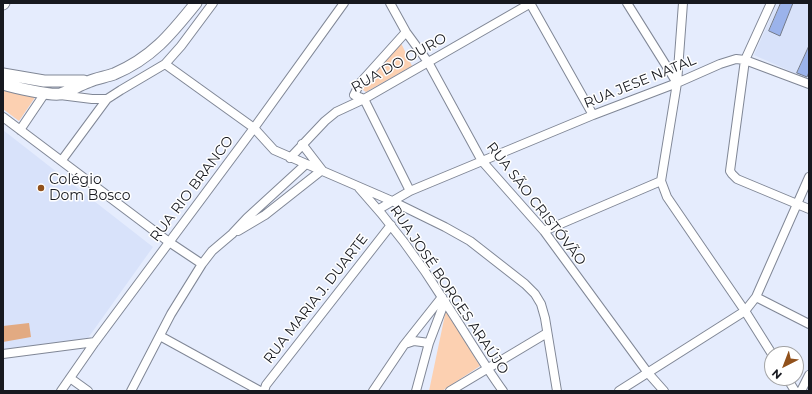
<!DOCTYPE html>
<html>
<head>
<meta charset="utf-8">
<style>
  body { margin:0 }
  #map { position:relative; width:812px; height:394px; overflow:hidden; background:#e5ecfd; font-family:Montserrat,sans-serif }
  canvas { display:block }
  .frame { position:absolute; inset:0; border:4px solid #17191f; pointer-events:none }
  .north { position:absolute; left:764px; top:346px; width:40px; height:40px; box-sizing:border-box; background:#fff; border:1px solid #a2a3a5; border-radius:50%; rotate:222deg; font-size:11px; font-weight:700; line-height:16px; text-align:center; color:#17191f }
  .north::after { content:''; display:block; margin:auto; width:14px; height:18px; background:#91511b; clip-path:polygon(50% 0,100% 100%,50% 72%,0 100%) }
</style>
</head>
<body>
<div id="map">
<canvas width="812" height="394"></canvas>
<div class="frame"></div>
<div class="north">N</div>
</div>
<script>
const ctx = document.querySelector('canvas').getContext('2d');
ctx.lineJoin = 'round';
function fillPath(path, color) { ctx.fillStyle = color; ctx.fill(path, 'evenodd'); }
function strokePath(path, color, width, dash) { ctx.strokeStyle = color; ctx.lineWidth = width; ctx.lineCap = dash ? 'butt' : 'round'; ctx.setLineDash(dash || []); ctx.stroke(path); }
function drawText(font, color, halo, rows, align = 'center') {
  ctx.font = font + ' Montserrat,sans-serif'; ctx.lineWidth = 3; ctx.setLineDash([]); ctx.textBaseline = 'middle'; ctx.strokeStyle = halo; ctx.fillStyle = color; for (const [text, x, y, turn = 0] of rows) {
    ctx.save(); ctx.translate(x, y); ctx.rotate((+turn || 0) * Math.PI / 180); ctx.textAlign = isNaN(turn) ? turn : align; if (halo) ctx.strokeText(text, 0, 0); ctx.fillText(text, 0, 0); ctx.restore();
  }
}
const built = new Path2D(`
  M777,3H809L808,79L754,55Z
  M3,130L153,247L88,338L3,352Z`);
const green = new Path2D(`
  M401,43L412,66L366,92L363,90L362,89L366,84Z
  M3,87L36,96L19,121L3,109Z
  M446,310L480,366L442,391H429Z`);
const water = new Path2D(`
  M29,323L31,337L3,342V326Z`);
const building = new Path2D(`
  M781,3H793L780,36L769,31Z
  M809,46V72L807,77L797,73Z`);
const street = new Path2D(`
  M390,3L406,32L428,62L482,161L544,231L648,373L664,391
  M530,3L593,115
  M627,3L677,83
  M771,3L745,60L730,171L732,174L737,179L809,209
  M406,32L360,83L354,95L364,99L410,191
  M165,64L254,128L274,150L392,201L445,227L470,241L525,284L535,294L541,304L545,318L557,391
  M60,95L92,99H107L121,90L165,64L181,46L213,3
  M3,117L169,242L202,264
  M20,130L45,93
  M290,158L325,121L336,112L364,99L531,3
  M62,160L107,99
  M661,181L667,197L745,311L772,354
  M661,181L677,83L683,3
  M359,188C391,223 420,262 445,302C465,332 482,362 503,391
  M379,209L410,191L593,115L677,83L720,64L736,59L745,60L809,84
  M238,231L265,215L322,170L302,144
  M544,231L661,181
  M756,297L809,324
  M160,336L260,391
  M405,344L414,341L429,343
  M3,354L95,342
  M70,378L88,391
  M787,378L795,391
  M61,391L95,342L254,128L344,3
  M131,391L171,314L202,264L212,251L232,234L247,218L306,164
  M264,391L266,385L391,225
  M373,391L404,345L442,297
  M416,391L429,343L445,301
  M450,391L547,333
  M619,391L745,311L756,297L809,177
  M801,391L809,375`);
const secondary = new Path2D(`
  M3,4L4,3
  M3,74L44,81H84
  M3,84C13,87 51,96 60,94C69,92 79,85 88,82C96,78 106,77 114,74C152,58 171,34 196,3`);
const markers = [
  [41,188,4,"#91511b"]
];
const streetNames = [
  ["RUA DO OURO",399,63,-29],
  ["RUA JESE NATAL",640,82,-22],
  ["RUA RIO BRANCO",192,189,-53],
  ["RUA SÃO CRISTÓVÃO",536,204,52],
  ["RUA JOSÉ BORGES ARAÚJO",449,290,56],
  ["RUA MARIA J. DUARTE",316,299,-52]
];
const poiNames = [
  ["Colégio",49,180],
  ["Dom Bosco",49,196]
];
fillPath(built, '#d8e2fa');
fillPath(green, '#fcd0b1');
fillPath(water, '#e2aa82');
fillPath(building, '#9bb3eb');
strokePath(building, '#747b8a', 1);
strokePath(street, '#808796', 10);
strokePath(secondary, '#808796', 13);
strokePath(street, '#fff', 8);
strokePath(secondary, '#fff', 11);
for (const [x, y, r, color] of markers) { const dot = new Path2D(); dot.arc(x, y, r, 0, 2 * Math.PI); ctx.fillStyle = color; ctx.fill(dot); strokePath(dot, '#fff', 1.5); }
drawText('14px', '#17191f', '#fff', streetNames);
drawText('14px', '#17191f', '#fff', poiNames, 'left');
</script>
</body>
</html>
